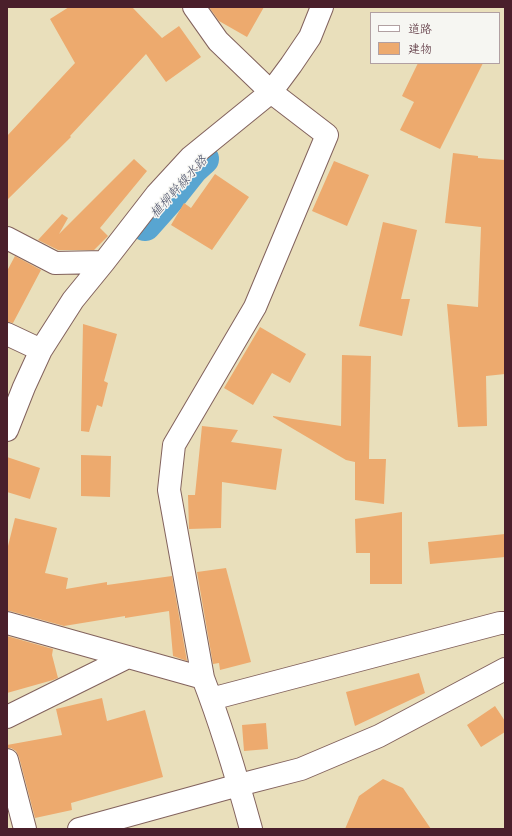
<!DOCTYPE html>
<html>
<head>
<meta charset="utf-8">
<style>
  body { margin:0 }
  #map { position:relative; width:512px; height:836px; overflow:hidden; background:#e9dfbb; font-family:"Playpen Sans","Klee One",sans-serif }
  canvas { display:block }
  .frame { position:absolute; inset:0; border:8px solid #4a1f2b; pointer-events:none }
  .legend { position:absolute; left:370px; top:12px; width:130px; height:52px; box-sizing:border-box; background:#f6f6f2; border:1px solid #b1a0a2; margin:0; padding:5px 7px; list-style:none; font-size:12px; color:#4a1f2b }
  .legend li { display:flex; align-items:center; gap:8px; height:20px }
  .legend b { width:20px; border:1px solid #b1a0a2 }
</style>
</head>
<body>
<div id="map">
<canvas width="512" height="836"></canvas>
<div class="frame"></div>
<ul class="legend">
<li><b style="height:5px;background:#fff"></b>道路</li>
<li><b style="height:11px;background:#edaa6e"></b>建物</li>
</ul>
</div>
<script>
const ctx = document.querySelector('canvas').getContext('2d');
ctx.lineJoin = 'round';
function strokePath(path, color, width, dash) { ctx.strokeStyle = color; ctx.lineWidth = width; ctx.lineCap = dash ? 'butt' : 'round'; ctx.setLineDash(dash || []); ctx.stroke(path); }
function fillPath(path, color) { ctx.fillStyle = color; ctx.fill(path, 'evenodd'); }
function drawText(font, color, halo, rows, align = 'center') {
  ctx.font = font + ' "Playpen Sans","Klee One",sans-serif'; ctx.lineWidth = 3; ctx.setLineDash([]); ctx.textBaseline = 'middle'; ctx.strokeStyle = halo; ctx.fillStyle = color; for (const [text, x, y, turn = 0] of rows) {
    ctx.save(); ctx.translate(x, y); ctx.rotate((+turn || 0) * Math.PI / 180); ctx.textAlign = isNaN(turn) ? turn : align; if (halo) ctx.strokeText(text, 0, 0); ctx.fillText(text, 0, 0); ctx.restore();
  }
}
const canal = new Path2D(`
  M145,225L169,198L192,169L203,159`);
const building = new Path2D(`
  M69,7H132L162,38L179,26L201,57L166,82L146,54L70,136L71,137L7,200V136L75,63L50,19Z
  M209,7H264L247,37L219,21Z
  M418,63H483L440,149L400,130L414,102L402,96Z
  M453,153L478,156V158L505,160V374L486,376L487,426L458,427L447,304L478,307L481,227L445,223Z
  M134,159L147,171L100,228L108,236L94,250H58L38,240L62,214L68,218L59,234Z
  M334,161L369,175L347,226L312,211Z
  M215,174L249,197L212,250L171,225L184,203L191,208Z
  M383,222L417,230L401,299H410L402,336L359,326Z
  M15,256L41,270L13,323L7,322V271Z
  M83,324L117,334L104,381L108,383L102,407L97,405L89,432L81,431Z
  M260,327L306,354L290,383L272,373L253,405L224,388Z
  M342,355L371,356L369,459H386L384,504L355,500V462L346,460L273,417V416L341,426Z
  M202,426L238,430L231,442L282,449L276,490L222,482L221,528L189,529L188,495H195Z
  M81,455L111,456L110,497L81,496Z
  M7,457L40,468L30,499L7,492Z
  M402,512V584H370V553H356L355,519Z
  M15,518L57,528L45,573L68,578L66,589L107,582V585L172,576L187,661L173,656L169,611L125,618V616L64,626L10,611H7V550Z
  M505,534V557L430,564L428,542Z
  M226,568L251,662L220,670L219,663L213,664L197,572Z
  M7,636L53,649L52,655L58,678L53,680L7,693Z
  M419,673L425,693L355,726L346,692Z
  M102,698L107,721L145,710L163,777L71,803L72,810L35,818L19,757L16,751L11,748H7V745L62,735L56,709Z
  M495,706L505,721V732L481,747L467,725Z
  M266,723L268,749L244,751L242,725Z
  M383,779L403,788L431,829H345L359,796Z`);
const street = new Path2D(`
  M194,7L218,41L271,92L327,135L255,307L174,445L169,490L203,678
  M7,238L55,263L104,262
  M7,334L41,350
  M7,430L24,387L41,350L73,300L104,262L156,195L191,157L271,92L291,65L310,37L322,7
  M7,623L203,678C222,727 237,778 251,829
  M211,699L500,623H505
  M7,717L128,657
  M7,760L25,829`);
const secondary = new Path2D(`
  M79,829L239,785L301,769L379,736L505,669`);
const waterNames = [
  ["植柳幹線水路",179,187,-48]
];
strokePath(canal, '#58a5d1', 32);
fillPath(building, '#edaa6e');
strokePath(street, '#82625d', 24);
strokePath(secondary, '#82625d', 24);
strokePath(street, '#fff', 22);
strokePath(secondary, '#fff', 22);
drawText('italic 13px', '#50556d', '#f6f6f2', waterNames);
</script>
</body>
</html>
